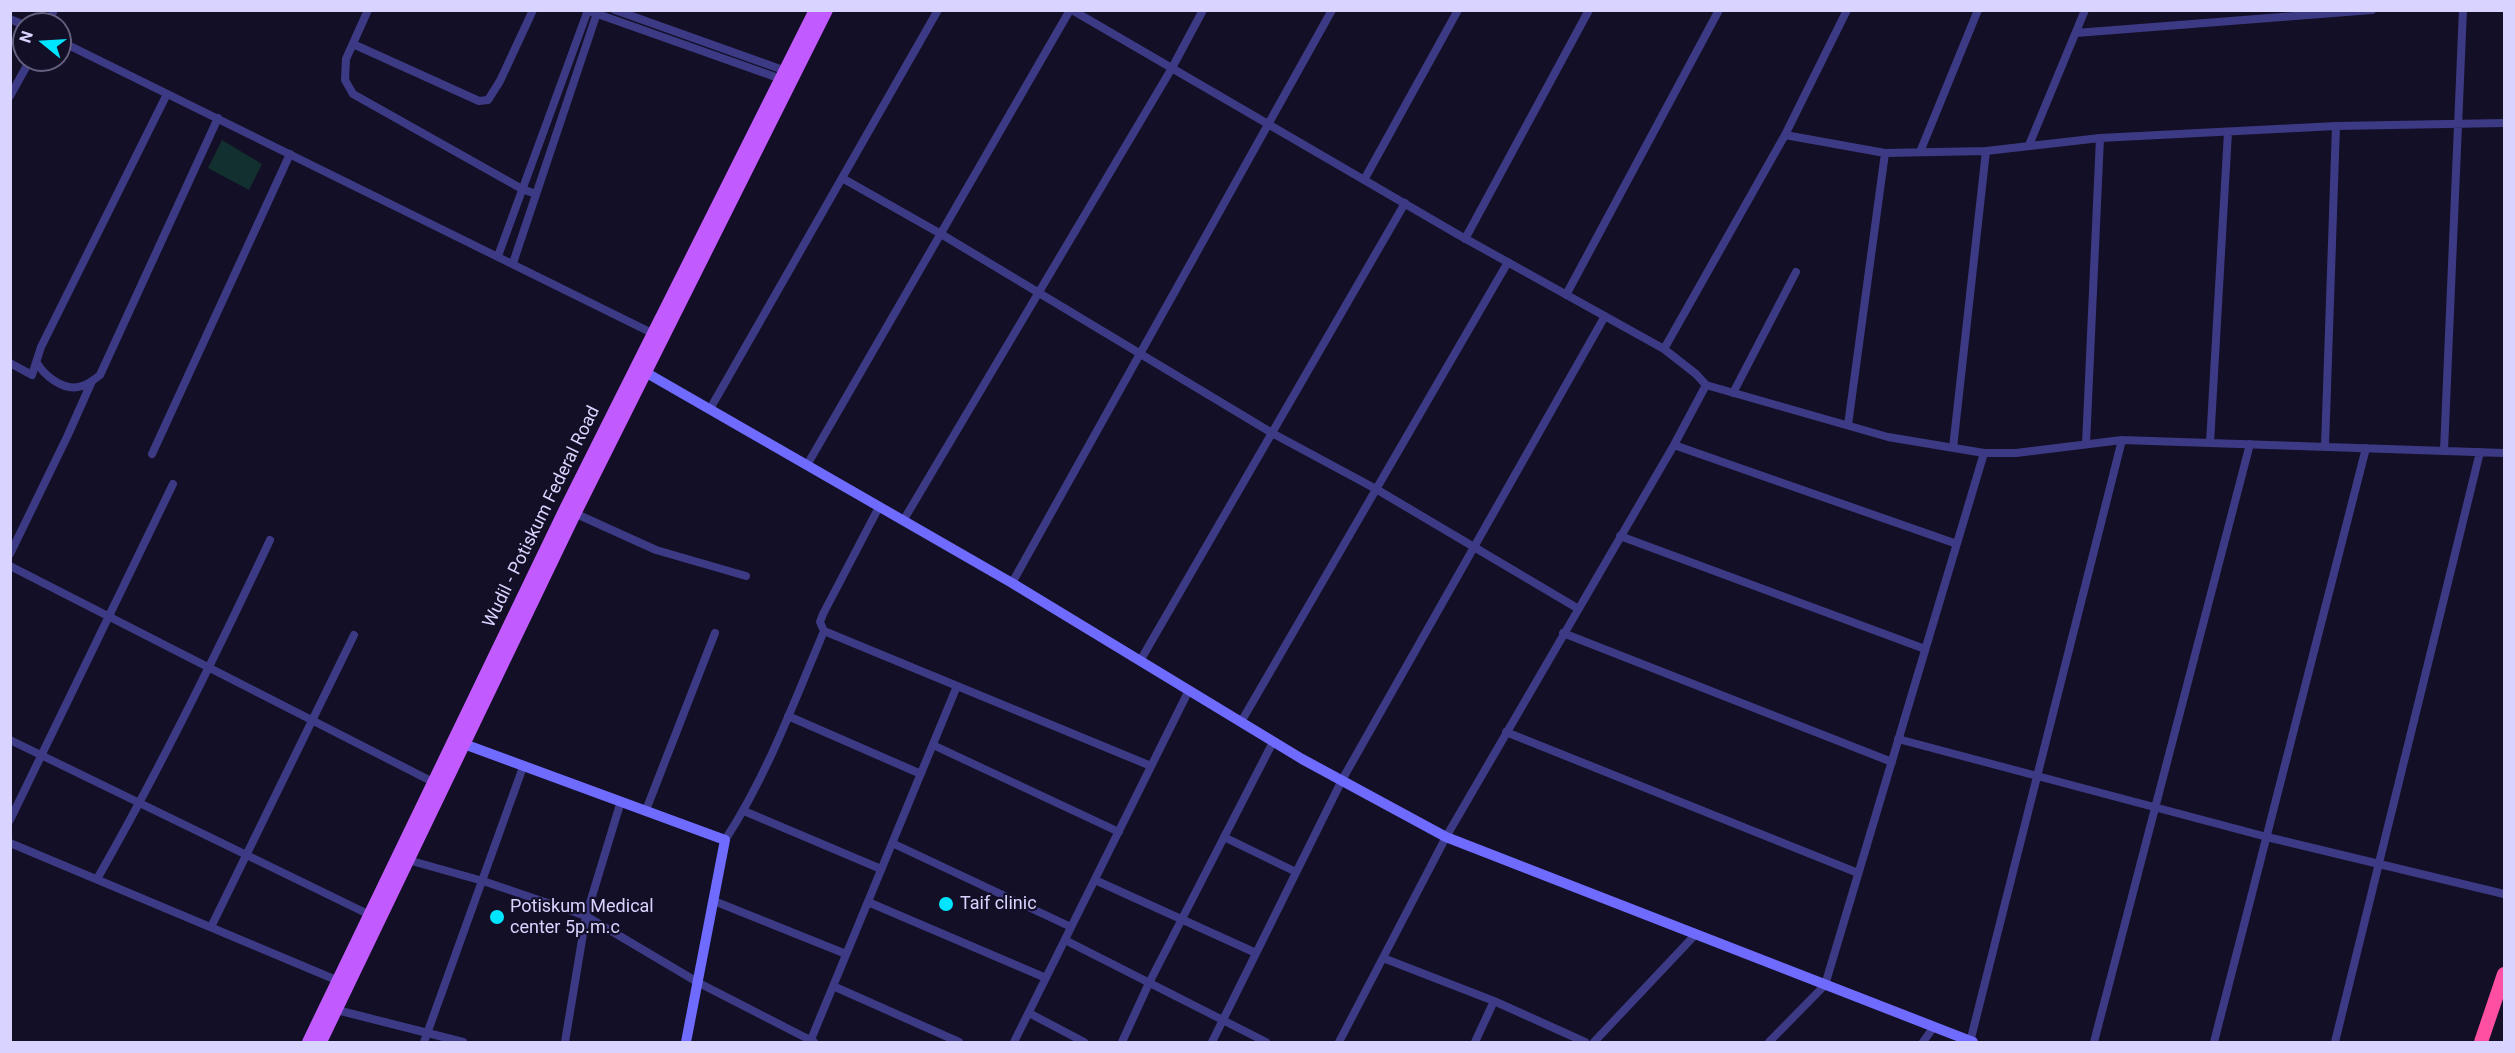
<!DOCTYPE html>
<html>
<head>
<meta charset="utf-8">
<style>
  body { margin:0 }
  #map { position:relative; width:2515px; height:1053px; overflow:hidden; background:#130f26; font-family:Roboto,sans-serif }
  canvas { display:block }
  .frame { position:absolute; inset:0; border:12px solid #d9d4ff; pointer-events:none }
  .north { position:absolute; left:12px; top:12px; width:60px; height:60px; box-sizing:border-box; background:#130f26; border:2px solid #625e7d; border-radius:50%; rotate:288deg; font-size:16px; font-weight:700; line-height:24px; text-align:center; color:#d9d4ff }
  .north::after { content:''; display:block; margin:auto; width:21px; height:27px; background:#00e5ff; clip-path:polygon(50% 0,100% 100%,50% 72%,0 100%) }
</style>
</head>
<body>
<div id="map">
<canvas width="2515" height="1053"></canvas>
<div class="frame"></div>
<div class="north">N</div>
</div>
<script>
const ctx = document.querySelector('canvas').getContext('2d');
ctx.lineJoin = 'round';
function fillPath(path, color) { ctx.fillStyle = color; ctx.fill(path, 'evenodd'); }
function strokePath(path, color, width, dash) { ctx.strokeStyle = color; ctx.lineWidth = width; ctx.lineCap = dash ? 'butt' : 'round'; ctx.setLineDash(dash || []); ctx.stroke(path); }
function drawText(font, color, halo, rows, align = 'center') {
  ctx.font = font + ' Roboto,sans-serif'; ctx.lineWidth = 4.5; ctx.setLineDash([]); ctx.textBaseline = 'middle'; ctx.strokeStyle = halo; ctx.fillStyle = color; for (const [text, x, y, turn = 0] of rows) {
    ctx.save(); ctx.translate(x, y); ctx.rotate((+turn || 0) * Math.PI / 180); ctx.textAlign = isNaN(turn) ? turn : align; if (halo) ctx.strokeText(text, 0, 0); ctx.fillText(text, 0, 0); ctx.restore();
  }
}
const green = new Path2D(`
  M222,140L262,164L249,190L208,168Z`);
const street = new Path2D(`
  M368,10L346,59L345,80L353,94L522,189L536,194
  M615,10L786,71
  M1072,10L1457,234L1664,349L1696,374L1706,385L1888,437L1984,453H2016L2122,440L2504,453
  M592,12L784,80
  M10,19L24,25
  M48,24L54,10
  M2076,33L2372,10
  M60,41L656,335
  M353,44L479,101L488,100L500,81L533,10
  M10,96L30,60
  M1785,135L1885,153L1986,151L2100,138L2336,126L2504,123
  M2029,145L2085,10
  M1920,152L1978,10
  M842,178L941,234L1272,433L1376,489L1577,608
  M1364,180L1458,10
  M1465,239L1589,10
  M498,256L588,10
  M513,263L598,10
  M1566,295L1719,10
  M1664,349L1785,135L1847,10
  M10,363L32,375L41,347L167,94
  M37,363C44,375 62,390 78,387C86,386 94,380 100,375L218,118
  M1733,393L1796,272
  M710,409L938,10
  M1848,425L1885,153
  M2210,443L2228,132
  M2086,444L2100,138
  M1674,445L1957,544
  M2325,446L2336,126
  M1953,448L1986,151
  M2444,450L2463,10
  M152,454L290,154
  M807,465L1070,10
  M572,512L656,550L746,576
  M903,521L1172,68L1203,10
  M1620,536L1925,649
  M10,554L67,437L92,381
  M10,566L433,782
  M1012,583L1332,10
  M824,631L1151,766
  M1563,633L1892,762
  M1140,661L1405,203
  M788,716L921,774
  M1241,722L1508,262
  M1506,732L1858,873
  M1898,739L2267,837L2504,894
  M10,740L370,915
  M933,745L1119,832
  M646,810L715,633
  M744,811L881,869
  M10,820L173,484
  M1224,837L1296,872
  M725,840C767,776 794,702 824,631L820,622L823,614L879,507
  M10,843L341,982
  M892,843L1071,927
  M408,860L483,881L586,916L699,983L814,1042
  M97,879C160,769 216,655 270,540
  M1095,880L1256,953
  M714,901L846,954
  M868,902L1046,978
  M211,927L354,635
  M1065,940L1266,1042
  M1383,958L1494,1001L1585,1042
  M833,986L959,1042
  M337,1010L463,1042
  M1029,1013L1084,1042
  M424,1042L523,767
  M565,1042L586,916L621,801
  M810,1042L957,686
  M1014,1042L1189,690
  M1122,1042L1149,983L1273,742
  M1212,1042L1342,780L1605,316
  M1339,1042L1446,837L1674,445L1706,385
  M1475,1042L1494,1001
  M1594,1042L1695,935
  M1769,1042L1825,985L1984,453
  M1923,1042L1933,1028
  M1970,1042L2122,440
  M2094,1042L2250,444
  M2214,1042L2366,448
  M2335,1042L2480,452`);
const secondary = new Path2D(`
  M645,372L1012,583L1302,759L1446,837L1973,1042
  M464,744L725,840L686,1042`);
const primary = new Path2D(`
  M308,1042L565,509L815,10
  M321,1042L575,514L827,10`);
const highway = new Path2D(`
  M2481,1042L2504,974`);
const markers = [
  [946,904,8,"#00e5ff"],
  [497,917,8,"#00e5ff"]
];
const streetNames = [
  ["Wudil - Potiskum Federal Road",542,517,-64]
];
const poiNames = [
  ["Taif clinic",960,904],
  ["Potiskum Medical",510,907],
  ["center 5p.m.c",510,928]
];
fillPath(green, '#12302f');
strokePath(street, '#3d3a85', 8);
strokePath(secondary, '#6f6bff', 10);
strokePath(primary, '#c25bff', 12);
strokePath(highway, '#ff4fa3', 14);
for (const [x, y, r, color] of markers) { const dot = new Path2D(); dot.arc(x, y, r, 0, 2 * Math.PI); ctx.fillStyle = color; ctx.fill(dot); strokePath(dot, '#130f26', 2); }
drawText('18px', '#d9d4ff', '#130f26', streetNames);
drawText('18px', '#d9d4ff', '#130f26', poiNames, 'left');
</script>
</body>
</html>
